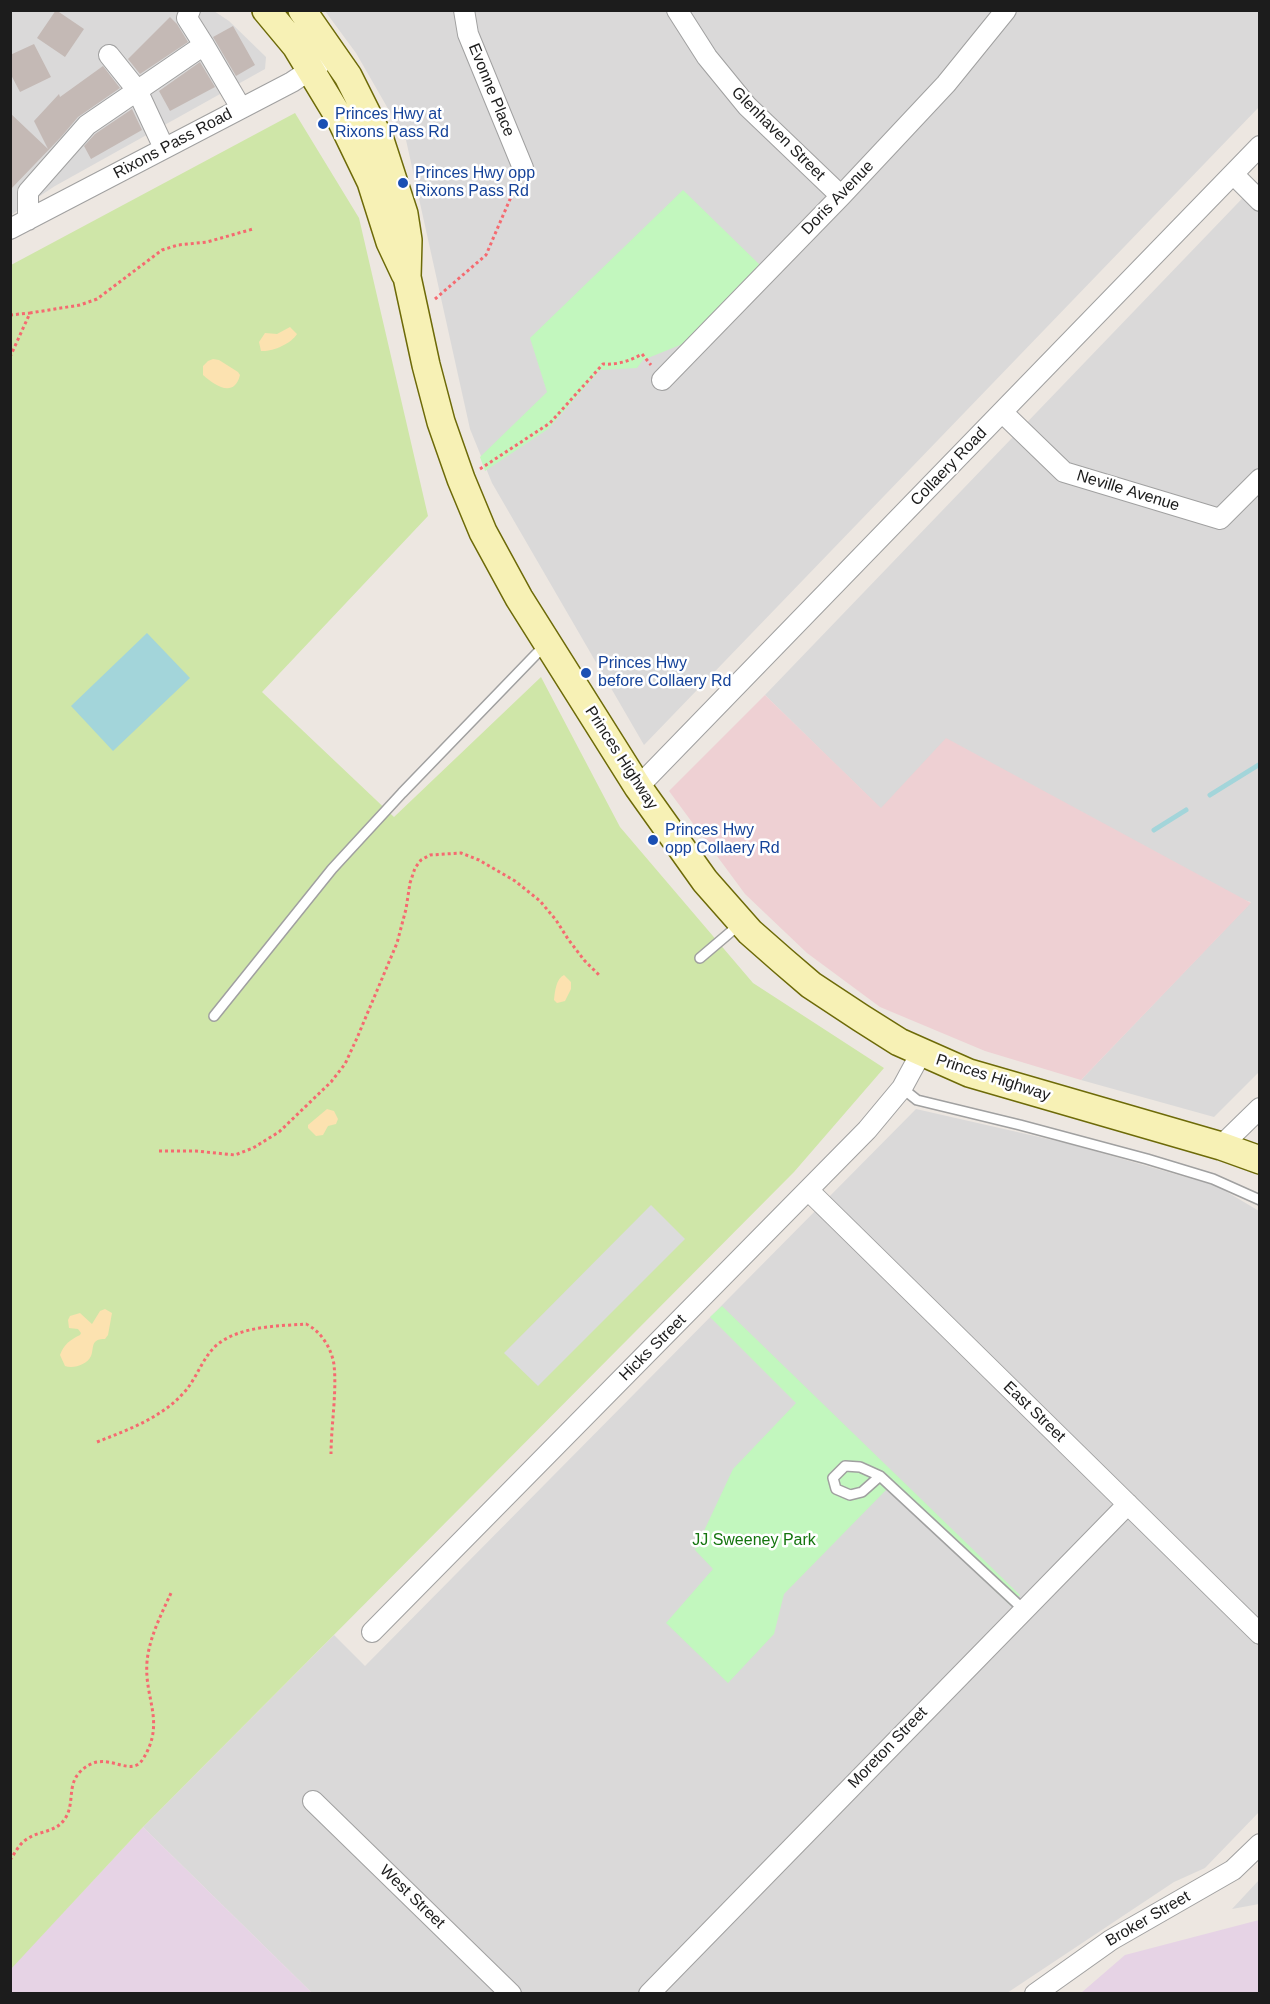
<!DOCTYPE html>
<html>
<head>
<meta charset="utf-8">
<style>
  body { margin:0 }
  #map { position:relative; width:1270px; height:2004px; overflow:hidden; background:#ede7e1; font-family:Helvetica,sans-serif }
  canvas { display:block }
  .frame { position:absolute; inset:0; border:12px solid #1c1c1c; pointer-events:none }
</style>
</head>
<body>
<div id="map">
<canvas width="1270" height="2004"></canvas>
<div class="frame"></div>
</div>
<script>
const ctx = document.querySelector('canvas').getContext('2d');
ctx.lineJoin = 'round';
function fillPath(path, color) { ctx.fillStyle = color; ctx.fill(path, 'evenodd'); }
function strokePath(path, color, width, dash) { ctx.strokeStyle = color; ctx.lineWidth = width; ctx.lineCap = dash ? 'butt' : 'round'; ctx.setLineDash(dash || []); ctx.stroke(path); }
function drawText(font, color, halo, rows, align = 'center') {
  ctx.font = font + ' Helvetica,sans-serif'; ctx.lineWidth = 5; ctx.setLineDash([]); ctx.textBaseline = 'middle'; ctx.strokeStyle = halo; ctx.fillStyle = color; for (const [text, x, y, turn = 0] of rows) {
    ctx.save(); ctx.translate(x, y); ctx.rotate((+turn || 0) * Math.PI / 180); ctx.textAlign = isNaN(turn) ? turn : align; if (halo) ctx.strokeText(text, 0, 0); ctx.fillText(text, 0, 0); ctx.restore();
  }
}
const residential = new Path2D(`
  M11,11H214L229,21L266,57L265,69L55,186L11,215Z
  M325,11H1259V107L644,745L492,483L470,429L406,140L356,53Z
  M1259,181V1072L1214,1117L1081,1080L1251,902L881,809L765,695Z
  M916,1109L1070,1144L1217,1186L1259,1211V1812L1205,1868L1174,1882L1007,1993H312L143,1827L334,1635L365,1666Z
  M1259,1880V1904L1232,1909Z`);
const commercial = new Path2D(`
  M765,695L881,808L946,738L1251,903L1081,1080L985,1051L880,1007L807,953L745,894L669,791Z`);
const industrial = new Path2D(`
  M143,1827L312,1993H11L10,1969Z
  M1259,1920V1993H1081L1125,1955Z`);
const grass = new Path2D(`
  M295,113L359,218L428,516L262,692L394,817L541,677L620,827L753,983L884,1068L794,1172L143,1827L11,1969V265Z`);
const sand = new Path2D(`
  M290,327L297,334C291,344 272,352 261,351L259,342L265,333L277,334Z
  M213,359L219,360L238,372L240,375C234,399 214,385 203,375V366L208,361Z
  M564,975L571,982V989L565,1001L557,1003L554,1000C555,991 556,979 564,975Z
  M327,1109L334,1111L338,1119L336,1124L328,1126L323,1135L316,1136L308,1128V1125Z
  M105,1309L112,1313L108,1335L105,1339C101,1339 98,1339 95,1342C92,1345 93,1352 91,1356C87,1365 73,1369 65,1366L60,1355C64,1344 70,1340 80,1335L81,1333L78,1329L69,1328L68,1320L70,1316L80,1313L92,1324L100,1311Z`);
const park = new Path2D(`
  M683,190L760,265L685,343L643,360L637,368L600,370L548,429L485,471L480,457L547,392L530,338Z
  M722,1306L1020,1595L1010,1605L887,1489L784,1594L774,1634L728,1683L666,1623L713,1569L695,1550L733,1469L796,1403L710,1317Z`);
const parking = new Path2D(`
  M651,1205L685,1239L538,1386L504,1353Z`);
const water = new Path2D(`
  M147,633L190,678L113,751L71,706Z`);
const stream = new Path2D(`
  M1210,795L1260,764
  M1154,830L1186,810`);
const building = new Path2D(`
  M56,10L84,29L65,57L37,38Z
  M170,17L177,24L188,42L140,74L128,59Z
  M233,26L255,65L236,76L213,37Z
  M34,44L51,77L20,92L10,73V55Z
  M200,62L215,87L170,111L159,91Z
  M103,66L120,88L78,117L61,137L10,190V113L48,149L34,121L59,94L60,97Z
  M132,109L142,130L91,159L84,146L95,134Z`);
const path = new Path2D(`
  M435,299L486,255L517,183
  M10,315L30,313
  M10,357L30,313L80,305L97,299L162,250L178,245L207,242L253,229
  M480,469L550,423L603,364C617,365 630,361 642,354L651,365
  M159,1151H196L235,1155L253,1148L279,1132L331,1082L345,1064L357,1038L397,943L406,909L410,883L415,868L421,860L430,855L461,853L479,860L515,881L540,901L556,920L568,939L584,960L600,976
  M97,1442C130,1429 164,1417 187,1389C198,1375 204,1355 218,1344C241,1326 278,1326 306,1324C321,1331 332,1349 334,1365C337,1391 331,1427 331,1454
  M10,1860C15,1853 19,1844 27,1839C40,1830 57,1833 66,1817C76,1800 64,1779 89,1765C110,1753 131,1778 143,1759C166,1722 144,1699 147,1662C149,1638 161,1615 171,1593`);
const lane = new Path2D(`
  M700,958L740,924
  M214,1016L332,869L402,793L545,645
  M902,1088L917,1100L1020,1125L1147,1159L1213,1179L1260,1200
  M880,1476L862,1492L850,1495L836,1489L833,1478L845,1466L860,1467L880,1476L1023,1609`);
const street = new Path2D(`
  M190,10L187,18L204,45
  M464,10L468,34L523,168
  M677,10L707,57L747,106L841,196
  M109,55L137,90L164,148
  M1233,174L1260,201
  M28,220V192L87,125L204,45L241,108
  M10,229L292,82L322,62
  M662,380L841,196L946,84L1006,10
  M1002,412L1064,472L1220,519L1260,479
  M638,787L1260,146
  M1221,1146L1260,1108
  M808,1190L1260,1634
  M372,1632L867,1130L902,1088L921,1053
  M313,1801L511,1994
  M649,1994L1128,1504
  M1035,1994L1111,1940L1233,1870L1260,1844`);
const secondary = new Path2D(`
  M266,10L296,46L342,122L371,182L390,242L405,274
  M302,10L348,76L380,140L404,214L408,240L407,277L426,365L441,422L461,479L483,532L519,598L638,787L705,881L750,932L783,961L811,985L861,1018L899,1042L969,1073L1221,1146L1260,1160`);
const markers = [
  [323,124,6,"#1a4fb4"],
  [403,183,6,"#1a4fb4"],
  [586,673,6,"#1a4fb4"],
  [653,840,6,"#1a4fb4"]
];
const streetNames = [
  ["Evonne Place",491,90,68],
  ["Glenhaven Street",778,134,45],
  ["Rixons Pass Road",173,144,-28],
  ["Doris Avenue",838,198,-46],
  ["Collaery Road",949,467,-46],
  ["Neville Avenue",1128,491,17],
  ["Princes Highway",621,758,57],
  ["Princes Highway",993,1078,18],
  ["Hicks Street",653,1348,-45],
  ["East Street",1034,1412,44],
  ["Moreton Street",888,1748,-46],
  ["West Street",412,1897,44],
  ["Broker Street",1148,1919,-30]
];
const transitNames = [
  ["Princes Hwy at",335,115],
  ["Rixons Pass Rd",335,133],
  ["Princes Hwy opp",415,174],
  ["Rixons Pass Rd",415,192],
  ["Princes Hwy",598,664],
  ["before Collaery Rd",598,682],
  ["Princes Hwy",665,831],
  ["opp Collaery Rd",665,849]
];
const parkNames = [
  ["JJ Sweeney Park",754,1541]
];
fillPath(residential, '#dad9d9');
fillPath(commercial, '#eed0d3');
fillPath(industrial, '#e6d3e5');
fillPath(grass, '#cfe6a8');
fillPath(sand, '#fce2b0');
fillPath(park, '#c2f7be');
fillPath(parking, '#dcdcdc');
fillPath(water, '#a3d5da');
strokePath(stream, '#a3d5da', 5);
fillPath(building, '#c4b9b5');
strokePath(lane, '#a0a0a0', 12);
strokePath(street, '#a0a0a0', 22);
strokePath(secondary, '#6d6a08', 30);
strokePath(path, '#f56a70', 3, [3, 3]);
strokePath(lane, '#fff', 9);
strokePath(street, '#fff', 20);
strokePath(secondary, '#f7f1b5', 27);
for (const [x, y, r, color] of markers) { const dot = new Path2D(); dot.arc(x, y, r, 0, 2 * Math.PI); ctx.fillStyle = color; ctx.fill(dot); strokePath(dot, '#fff', 2); }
drawText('16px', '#1c1c1c', '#fff', streetNames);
drawText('16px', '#164399', '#fff', transitNames, 'left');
drawText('16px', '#14750e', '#fff', parkNames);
</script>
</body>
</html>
